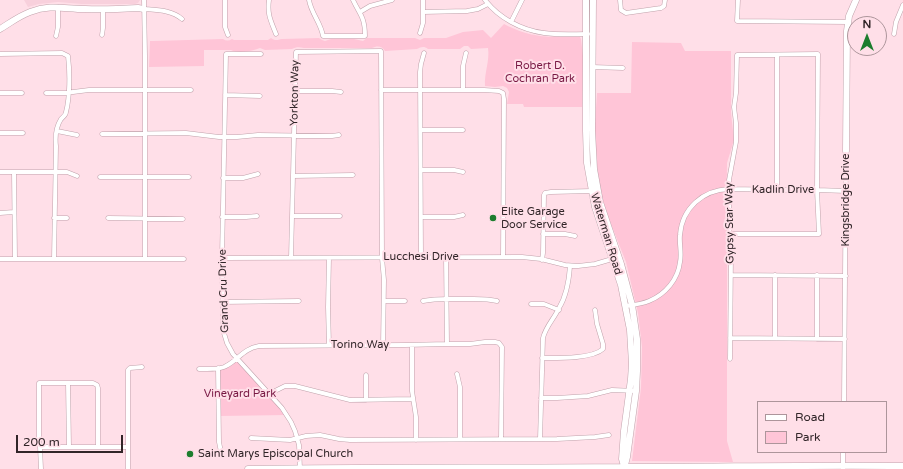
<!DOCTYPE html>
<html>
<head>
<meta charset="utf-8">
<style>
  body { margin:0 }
  #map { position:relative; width:903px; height:469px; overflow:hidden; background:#ffdfe8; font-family:"Varela Round",sans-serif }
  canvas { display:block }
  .legend { position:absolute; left:757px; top:401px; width:130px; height:52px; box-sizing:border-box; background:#ffdfe8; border:1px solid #ad959b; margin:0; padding:5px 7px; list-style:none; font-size:12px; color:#312528 }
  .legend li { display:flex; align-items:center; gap:8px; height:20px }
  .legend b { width:20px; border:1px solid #ad959b }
  .north { position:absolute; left:847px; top:16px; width:40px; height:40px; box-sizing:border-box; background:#ffdfe8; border:1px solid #ad959b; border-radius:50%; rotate:0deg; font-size:11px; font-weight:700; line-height:16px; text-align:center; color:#312528 }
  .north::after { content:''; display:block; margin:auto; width:14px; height:18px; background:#1d7d2e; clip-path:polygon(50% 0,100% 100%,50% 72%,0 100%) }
  .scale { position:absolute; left:16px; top:435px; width:107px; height:18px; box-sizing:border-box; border:2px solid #312528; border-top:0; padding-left:5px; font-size:12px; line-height:14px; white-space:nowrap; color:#312528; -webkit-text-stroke:3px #ffdfe8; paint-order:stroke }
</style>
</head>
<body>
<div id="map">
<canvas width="903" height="469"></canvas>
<ul class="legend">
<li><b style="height:5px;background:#fff"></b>Road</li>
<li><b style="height:11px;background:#ffc5d7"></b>Park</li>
</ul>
<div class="north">N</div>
<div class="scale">200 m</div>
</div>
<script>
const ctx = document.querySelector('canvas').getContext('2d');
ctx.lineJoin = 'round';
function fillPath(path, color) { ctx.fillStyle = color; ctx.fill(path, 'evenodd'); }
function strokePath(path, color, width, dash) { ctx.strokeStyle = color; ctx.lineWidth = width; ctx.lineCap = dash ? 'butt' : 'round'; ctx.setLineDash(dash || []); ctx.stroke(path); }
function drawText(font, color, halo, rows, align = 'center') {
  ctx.font = font + ' "Varela Round",sans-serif'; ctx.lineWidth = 4; ctx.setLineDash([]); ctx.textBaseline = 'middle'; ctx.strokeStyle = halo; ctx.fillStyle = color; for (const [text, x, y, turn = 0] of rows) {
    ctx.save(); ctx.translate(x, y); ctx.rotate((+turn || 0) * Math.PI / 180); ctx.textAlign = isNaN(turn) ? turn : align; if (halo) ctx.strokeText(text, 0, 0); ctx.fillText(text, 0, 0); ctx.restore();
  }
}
const built = new Path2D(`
  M24,0H140L138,3L135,4H82L58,2L39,4L28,7Z`);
const green = new Path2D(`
  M504,24C531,38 547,37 576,37H580L581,39L583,56L582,107H524L523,104H507L509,92L507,88L503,86L495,87L485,86C484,73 490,61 488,48L471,49L468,46H464L460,49H428C424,46 421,47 417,49L385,51C382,45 376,46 372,48H304C299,47 296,47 292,49L265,50L260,48C252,51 239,54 231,50H204V66L149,67L150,41H153L223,39C226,41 229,41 232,39L234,40H268L271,38C275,41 277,40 282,39L319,38L322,40L325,41L331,39H354L363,41L367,38H415L420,40L424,38H446L463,32L483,30L491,38Z
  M632,42L681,43L685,51H731V113L734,140L727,163L726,240L727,251V441L733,462L632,461L641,388L642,347L638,313L626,262L601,199L594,139L597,93H631Z
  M237,359L287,415L219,416L218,368Z`);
const street = new Path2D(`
  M144,0L145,55V259
  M225,0V27L228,35
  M269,0C267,15 271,21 276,34
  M309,0C311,13 321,23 323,36H365C365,17 360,15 353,0
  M485,0C499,18 521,30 544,33C558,35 573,34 588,34
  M620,0L621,10L626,13L661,8L664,6L665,0
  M738,0L737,21L848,22
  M144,9C157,10 172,10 182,19
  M360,12L370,6L392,0
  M423,12L467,11L478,9L488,4
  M511,22L522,0
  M420,33L423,23V0
  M894,34L896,22L903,5
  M102,35L103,28V9
  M56,36L58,27V7
  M0,54L62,53L68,56C70,72 70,97 66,112C66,115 63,117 61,119C56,127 55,137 56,146L54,259
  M261,54H226L222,258L223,330L227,343L233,354L282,408L291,422L295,431L299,445L300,469
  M777,55V190
  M592,67L623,68
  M381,90H484L499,91L503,93L504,99L503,257
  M463,90V66L466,53
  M295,91H332L341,92
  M0,93H22
  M46,93H65L89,90H191
  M225,95L260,96
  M421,130H463
  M57,131L77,135
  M0,133H23
  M102,134L186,133L219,137H237L258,135L332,136L339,135
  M421,170H454L463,172
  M0,172H67L77,176
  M14,172L15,259
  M293,176L353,175
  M100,177H189
  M223,178H243L258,174
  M0,213L14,212
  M292,216H340
  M222,217H246L257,216
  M421,217H454L463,215
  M54,218H67
  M108,218L183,219
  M543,234H565L575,236
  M729,234H819L817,190L818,54L737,55L736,93L734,107L736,123V142L729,180V234L731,254L730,359
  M421,257L420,72L421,64L424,53
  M446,257L447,344
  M222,258L522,257L541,259L565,265L578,266L595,264L619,257
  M291,258L296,52L381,51L382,258L384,280L383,346
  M0,259H184
  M542,260L543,253L544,195L545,193L551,192L592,191
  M731,275L846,276
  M384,301H405
  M423,301C436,298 449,299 462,299C474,299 486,298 497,301
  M222,302L299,301
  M531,304H544L559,310
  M626,306C634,305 642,304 649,301C666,294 678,279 680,262C682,253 679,244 680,235C682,208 703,190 729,189L793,190L810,191L817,190L846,191
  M730,338L845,339
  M775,338V275
  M817,339V275
  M329,345L328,307L329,258
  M412,345V391L416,417V440
  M542,358C557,358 592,359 603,349V344L597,324L595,310
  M218,368L219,442L221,452
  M199,369C207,369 216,370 224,367C238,361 242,349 259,346L405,345L447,344H470L485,342H495L499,343L502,347L501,439
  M457,374L460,387V439
  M366,375V400
  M68,383L69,447
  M269,394L285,386H295L350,400L413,399
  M541,398H557L588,396L612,390L636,391
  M844,402L846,151
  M251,438L290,440L306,436L320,435L339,439L350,440L557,439L595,437L609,435
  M540,439L543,338C546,326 554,319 559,308C567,295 569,281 570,266
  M40,447H128
  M41,469L40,447L39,440V383H93L97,385L98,388V447
  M128,469V370L130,368L142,367
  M843,469V452`);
const secondary = new Path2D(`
  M586,0V131L587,163L592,191L595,207L621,285L630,330L632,364L631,379L624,431L622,459L624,466
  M593,0L592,130L594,169L600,202L621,264L632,305L637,339V371L636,391L627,457L624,469
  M0,29C10,23 19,16 30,12C51,4 64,9 85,9C103,10 121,9 138,8L144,9
  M846,151L847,31L849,16L856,0
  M248,469C373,467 498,468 623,467C716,467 810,465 903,466`);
const markers = [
  [493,218,4,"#1d7d2e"],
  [190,454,4,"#1d7d2e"]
];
const parkNames = [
  ["Robert D.",540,66],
  ["Cochran Park",540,79],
  ["Vineyard Park",240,394]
];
const streetNames = [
  ["Yorkton Way",295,93,-89],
  ["Kadlin Drive",783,190],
  ["Kingsbridge Drive",846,200,-90],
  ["Gypsy Star Way",730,223,-91],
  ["Waterman Road",606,234,73],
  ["Lucchesi Drive",421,257],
  ["Grand Cru Drive",224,291,-92],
  ["Torino Way",360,345]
];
const poiNames = [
  ["Elite Garage",501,212],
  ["Door Service",501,225],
  ["Saint Marys Episcopal Church",198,454]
];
fillPath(built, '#f8d0dc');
fillPath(green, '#ffc5d7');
strokePath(street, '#c0a2ab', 5);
strokePath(secondary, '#c0a2ab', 7);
strokePath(street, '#fff', 4);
strokePath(secondary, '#fff', 6);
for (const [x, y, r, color] of markers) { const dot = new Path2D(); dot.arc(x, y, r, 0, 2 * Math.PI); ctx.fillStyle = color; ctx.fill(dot); strokePath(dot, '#ffdfe8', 1.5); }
drawText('11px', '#781843', '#ffdfe8', parkNames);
drawText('11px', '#312528', '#ffdfe8', streetNames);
drawText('11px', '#312528', '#ffdfe8', poiNames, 'left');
</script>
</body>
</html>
